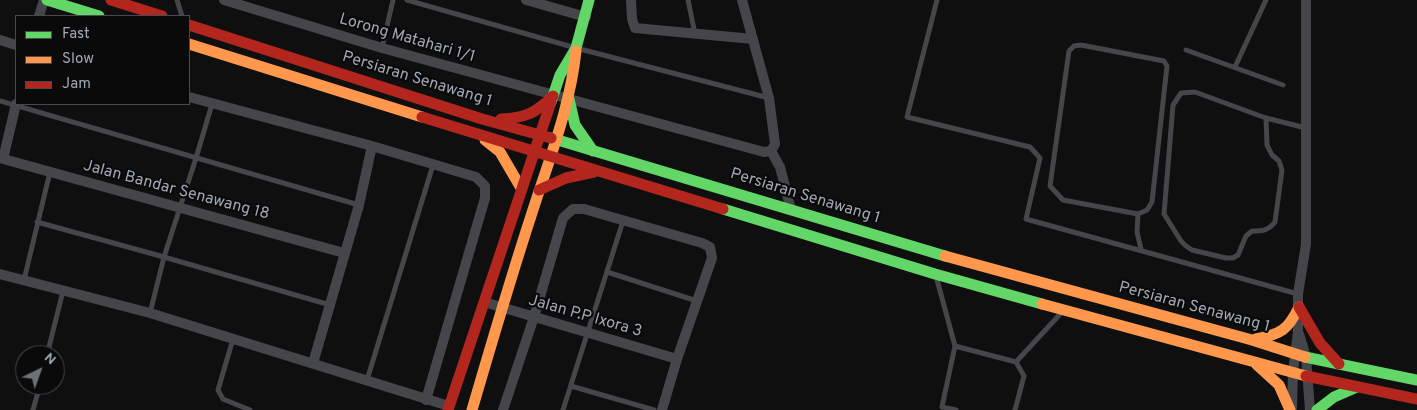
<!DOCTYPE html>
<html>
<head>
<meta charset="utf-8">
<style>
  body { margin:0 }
  #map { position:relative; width:1417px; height:410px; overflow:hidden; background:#0f0f10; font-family:Overpass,sans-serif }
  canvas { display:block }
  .legend { position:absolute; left:15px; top:15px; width:175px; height:90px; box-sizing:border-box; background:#0a0a0b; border:1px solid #46494e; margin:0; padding:6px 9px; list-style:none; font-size:15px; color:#9fa8b3 }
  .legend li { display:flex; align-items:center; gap:10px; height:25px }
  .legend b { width:25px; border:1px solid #46494e }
  .north { position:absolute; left:15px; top:345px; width:50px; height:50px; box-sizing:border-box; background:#0a0a0b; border:1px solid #46494e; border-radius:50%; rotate:42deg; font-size:14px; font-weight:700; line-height:20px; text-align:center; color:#9fa8b3 }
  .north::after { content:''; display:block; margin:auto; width:18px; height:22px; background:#6d727a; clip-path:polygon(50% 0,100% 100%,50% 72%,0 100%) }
</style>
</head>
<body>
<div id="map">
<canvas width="1417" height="410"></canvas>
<ul class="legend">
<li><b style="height:6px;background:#63d668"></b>Fast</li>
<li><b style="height:6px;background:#ff974d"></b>Slow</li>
<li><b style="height:6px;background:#b3261e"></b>Jam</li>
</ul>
<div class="north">N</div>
</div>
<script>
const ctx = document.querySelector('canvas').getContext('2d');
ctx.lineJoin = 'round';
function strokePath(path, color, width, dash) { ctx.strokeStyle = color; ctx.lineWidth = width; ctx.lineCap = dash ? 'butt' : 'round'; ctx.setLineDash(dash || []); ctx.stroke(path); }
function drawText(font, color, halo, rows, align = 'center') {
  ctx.font = font + ' Overpass,sans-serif'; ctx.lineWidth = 4.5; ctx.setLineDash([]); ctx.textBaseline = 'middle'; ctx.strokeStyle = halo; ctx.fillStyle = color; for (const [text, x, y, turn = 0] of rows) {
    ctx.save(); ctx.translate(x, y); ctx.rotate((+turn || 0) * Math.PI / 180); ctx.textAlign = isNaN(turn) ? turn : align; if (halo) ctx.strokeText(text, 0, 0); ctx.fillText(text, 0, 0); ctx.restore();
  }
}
const lane = new Path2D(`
  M177,0L182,16
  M407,0L576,48L769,98
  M688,0L695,34
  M937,0L907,117L1030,147L1040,158L1026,219L1298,294
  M1081,45L1164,61L1167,66L1152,202L1147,210L1138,214L1063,200L1050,186L1069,51L1074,46Z
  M382,48L393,0
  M1186,50L1283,85
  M1235,67L1266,0
  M0,101L359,205
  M1266,118L1195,92L1181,93L1173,105L1164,214L1181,241L1186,246L1192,250L1226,258H1233L1238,255L1246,236L1252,231C1262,231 1268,231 1275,222L1282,170L1279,161L1272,155L1267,145L1266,118L1306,128
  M1138,214L1137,232L1141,249
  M37,222L164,257L330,305
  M607,272L697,301
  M936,276L955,346L1016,362L1062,312
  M24,280L50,172
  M150,313L164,257L196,158L212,104
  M233,339L218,390L223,399L250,410
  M955,346L942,407L956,410
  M47,355L63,291
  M367,380L433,165
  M571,386L654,410
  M33,410L40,385
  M563,410L623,221
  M1015,410L1024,376L1016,362`);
const street = new Path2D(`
  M224,0L382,48L764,152L771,151
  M526,0L586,17
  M631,0L632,19L635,28L753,39
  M742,0L769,98L775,144L771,151
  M39,16L44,0
  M0,40L16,45
  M189,97L372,146L476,177L485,186V198L426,400
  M771,151L780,167L791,210
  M0,158L344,253
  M3,159L16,104
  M0,274L150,313L449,406
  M484,302L677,359
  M1299,334L1306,357L1310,410
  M313,363L359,205L372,146
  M1292,408L1293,372L1298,331V294L1306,244V0
  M503,410L534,317L563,218L573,209H584L702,243L710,247L712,258L677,359L662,410`);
const fast = new Path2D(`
  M47,0L99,16
  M569,99L575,125L593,151
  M551,102L560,75L576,48L589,0
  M551,138L945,256
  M723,209L935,274L1042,304
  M1305,357L1417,380
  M1317,410L1334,397L1357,387`);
const slow = new Path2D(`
  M189,44L422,117
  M485,140L500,152L521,188
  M945,256L1252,340L1305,357
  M1042,304L1306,376
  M1256,339C1281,334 1288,330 1299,307
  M1256,364L1279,385L1290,410
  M472,410C491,345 510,280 531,216C548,162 570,109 576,51`);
const jam = new Path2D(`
  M111,0L162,16
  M189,25L482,119L551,138
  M422,117L723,209
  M501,119C525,118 536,113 553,96
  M539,190L566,178L594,172
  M1299,307L1320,343L1339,364
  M1306,376L1417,399
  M448,410L551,102`);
const streetNames = [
  ["Lorong Matahari 1/1",407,39,16],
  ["Persiaran Senawang 1",417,80,17],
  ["Jalan Bandar Senawang 18",176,191,15],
  ["Persiaran Senawang 1",805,197,17],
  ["Persiaran Senawang 1",1194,308,15],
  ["Jalan P.P Ixora 3",585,317,16]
];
strokePath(lane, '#444649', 5);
strokePath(street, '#444649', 10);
strokePath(fast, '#63d668', 11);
strokePath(slow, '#ff974d', 11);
strokePath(jam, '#b3261e', 11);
drawText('16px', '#9fa8b3', '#0a0a0b', streetNames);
</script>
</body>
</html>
